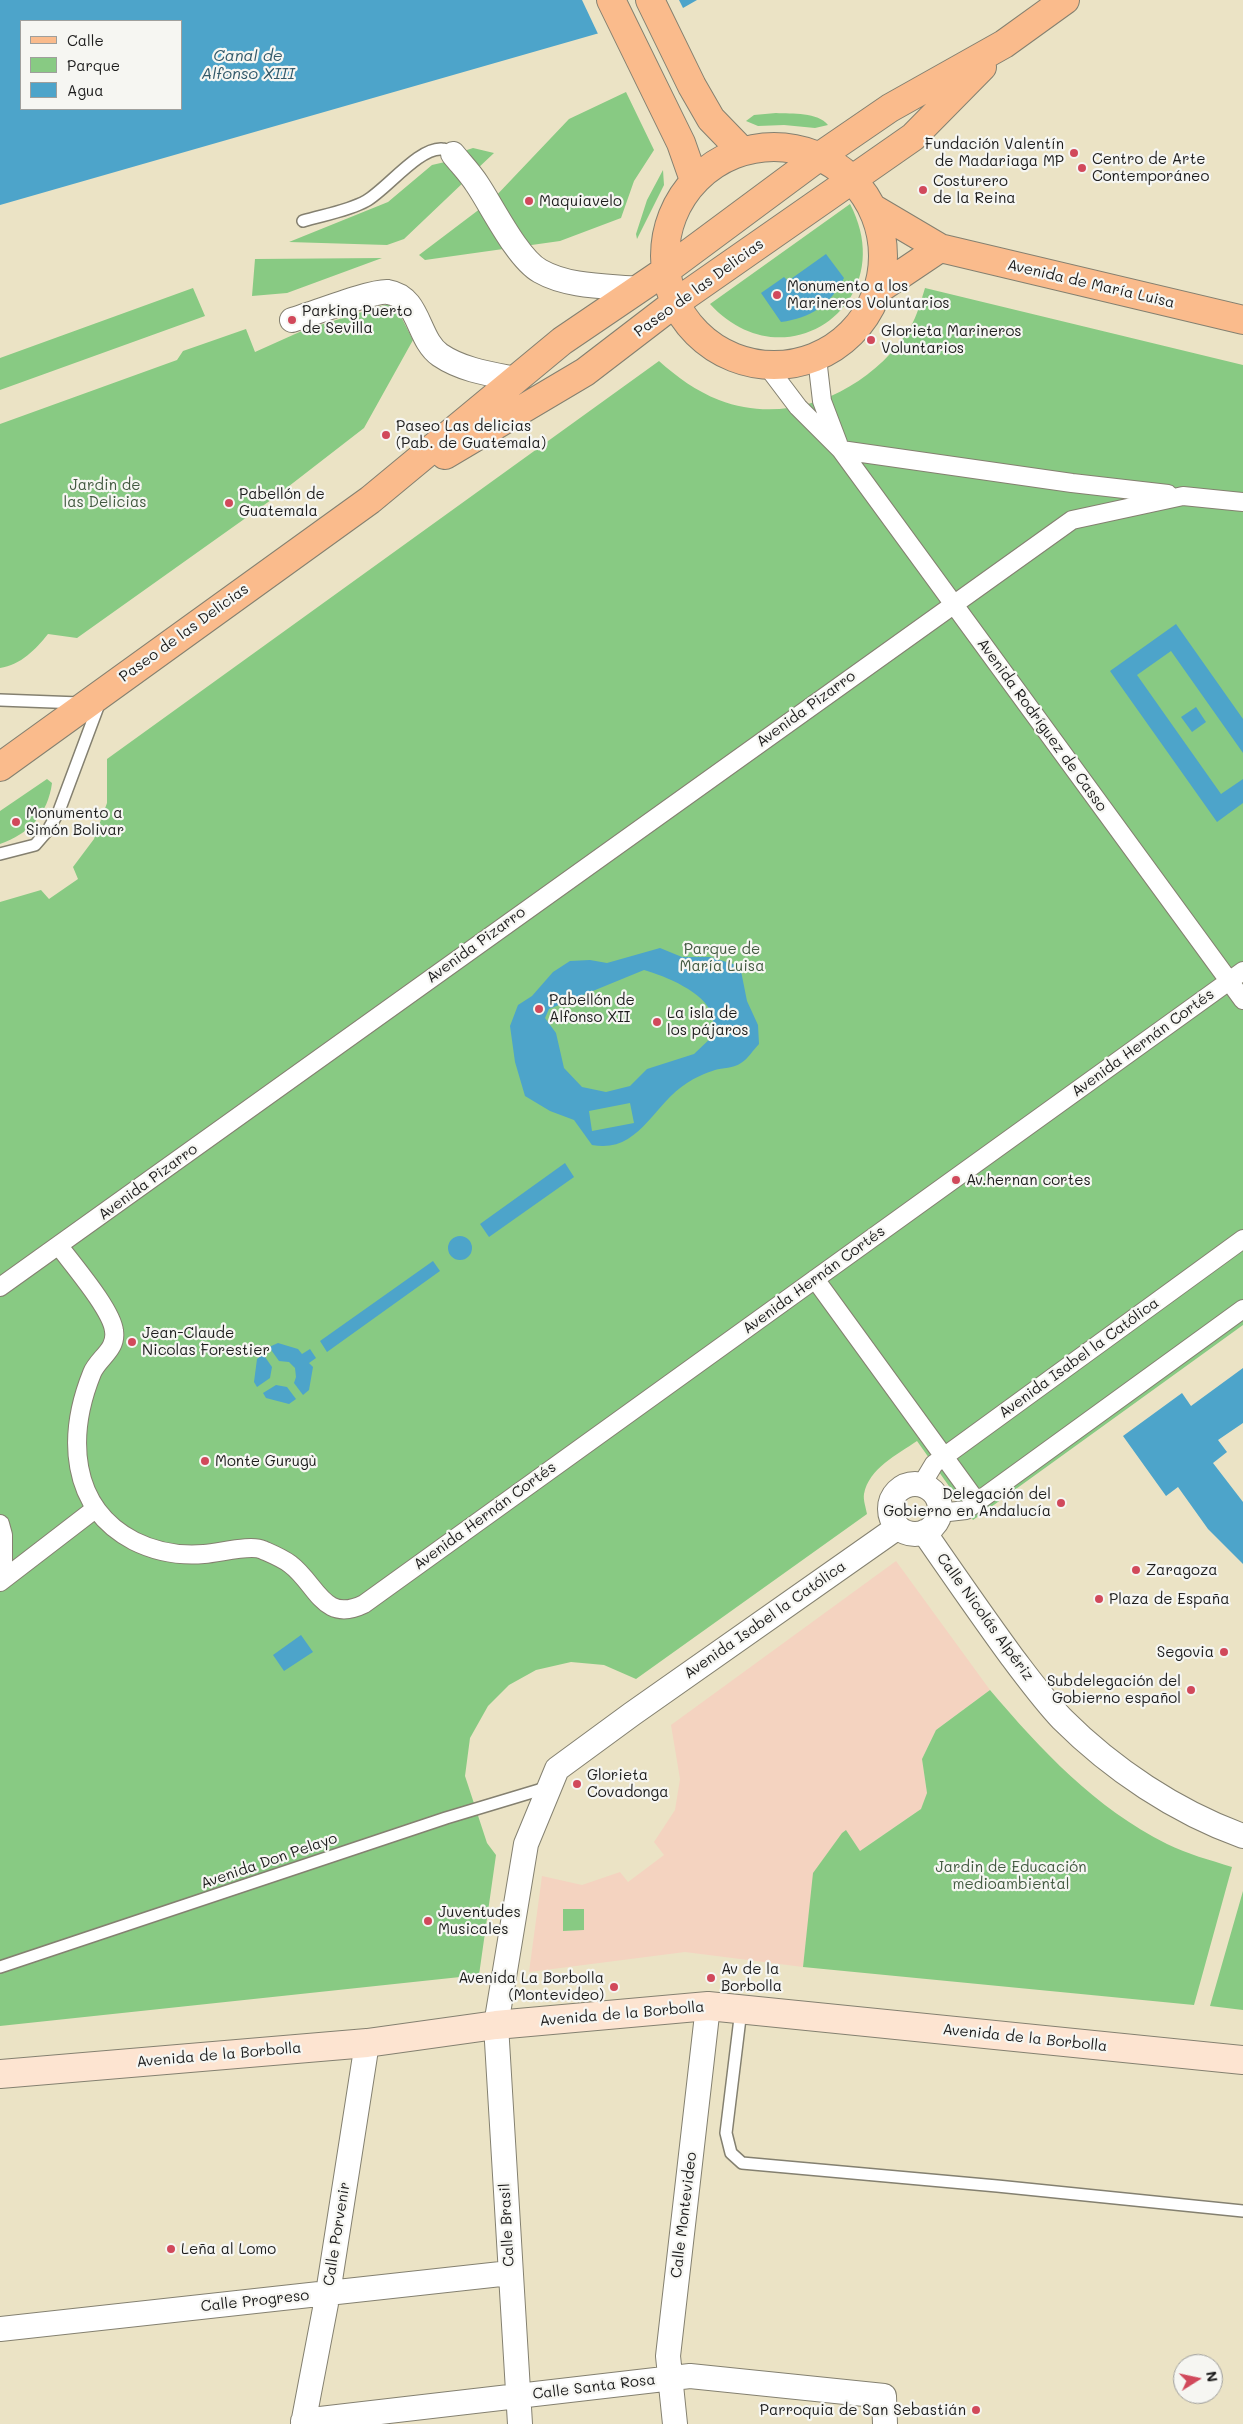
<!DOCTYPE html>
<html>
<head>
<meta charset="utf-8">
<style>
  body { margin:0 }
  #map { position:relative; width:1243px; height:2424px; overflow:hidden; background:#ebe3c5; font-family:Mali,sans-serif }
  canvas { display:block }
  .legend { position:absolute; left:20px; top:20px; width:162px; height:90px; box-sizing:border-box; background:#f6f6f2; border:1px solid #9f9f9c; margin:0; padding:6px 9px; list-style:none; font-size:15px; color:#1c1c1c }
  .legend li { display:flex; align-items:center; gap:10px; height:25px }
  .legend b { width:25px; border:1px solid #9f9f9c }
  .north { position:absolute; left:1173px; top:2354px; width:50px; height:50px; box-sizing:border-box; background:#f6f6f2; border:1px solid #9f9f9c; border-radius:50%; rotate:80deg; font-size:14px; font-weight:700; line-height:20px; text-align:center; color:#1c1c1c }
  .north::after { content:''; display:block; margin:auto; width:18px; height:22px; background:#d1495b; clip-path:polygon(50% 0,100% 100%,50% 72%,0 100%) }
</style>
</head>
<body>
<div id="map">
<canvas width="1243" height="2424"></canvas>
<ul class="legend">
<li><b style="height:6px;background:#fabb8c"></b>Calle</li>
<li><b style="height:14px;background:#88ca83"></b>Parque</li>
<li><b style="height:14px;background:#4da4ca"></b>Agua</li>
</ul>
<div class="north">N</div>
</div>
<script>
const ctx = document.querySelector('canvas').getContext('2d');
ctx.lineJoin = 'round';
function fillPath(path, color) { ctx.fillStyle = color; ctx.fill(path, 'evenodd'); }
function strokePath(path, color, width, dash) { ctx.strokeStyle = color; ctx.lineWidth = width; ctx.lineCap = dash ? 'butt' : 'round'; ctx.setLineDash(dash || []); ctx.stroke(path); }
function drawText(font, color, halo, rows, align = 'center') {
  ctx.font = font + ' Mali,sans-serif'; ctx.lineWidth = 4.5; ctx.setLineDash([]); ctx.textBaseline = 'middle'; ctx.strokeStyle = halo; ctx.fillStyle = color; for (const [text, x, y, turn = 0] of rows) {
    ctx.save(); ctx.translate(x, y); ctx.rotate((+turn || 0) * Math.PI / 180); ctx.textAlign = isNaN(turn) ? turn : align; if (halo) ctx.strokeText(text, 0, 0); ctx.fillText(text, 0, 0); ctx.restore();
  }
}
const built = new Path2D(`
  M896,1561L990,1690L936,1730L922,1759L927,1793L921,1809L860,1851L846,1831L842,1833L814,1873L803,1967L685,1952L529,1972L542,1876L582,1885L620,1872L628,1882L664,1855L654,1842L675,1810L680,1779L671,1725Z`);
const green = new Path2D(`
  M626,92L654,150L634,181L621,218L560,241L425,260L419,255L493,199L569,119Z
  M776,113C792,114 818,112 828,125L815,128L784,125L758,126L746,121L754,115Z
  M473,148L494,153L476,170L465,155L467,150Z
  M445,162L466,180L404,239L387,245L289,242L388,202L432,165Z
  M663,170L664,185L637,239L636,234L647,200Z
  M850,204C902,303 785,386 710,304Z
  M382,258L287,293L252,296L255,259Z
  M193,288L205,316L0,390V358Z
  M925,288L1243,365V1325L973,1520L917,1441C897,1455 869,1468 864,1494C863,1500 866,1508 867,1514L636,1679L604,1665L571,1662L536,1670L509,1685L488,1706L470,1738L465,1776L487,1843L496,1855L479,1975L0,2026V902L41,890L49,899L78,879L73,867L94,839L107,803V759L659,361C677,377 696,391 719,400C791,428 871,390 910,328C917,316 921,301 925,288Z
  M388,304L396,307L413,340L364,428L271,500L77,638L48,634C36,649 21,665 0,668V424L177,360L183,351L246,329L255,352L304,330Z
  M47,779L52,783C48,814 29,834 0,844V811Z
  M990,1690C1041,1750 1095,1808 1167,1844C1187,1854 1210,1860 1232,1867L1194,2005L803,1967L813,1873L842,1833L846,1830L860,1851L921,1809L927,1793L922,1759L936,1730Z
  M1243,1891V2010L1210,2006Z
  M563,1909H584V1930L563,1931Z`);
const water = new Path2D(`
  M0,0H697L669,16L596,34L0,205ZM21,21H181V109H21Z
  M826,254L844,278C830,305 811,318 781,322L761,293L784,277L788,281Z
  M1176,624L1243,719V753L1171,651L1137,675L1221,794L1243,779V803L1217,822L1110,671Z
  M1196,707L1206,722L1192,732L1181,717Z
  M660,948L682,957H710L740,966L747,1001L758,1025L759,1044C753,1050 748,1059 741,1063C734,1068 722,1068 715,1070C706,1073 694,1078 687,1083C653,1104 639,1154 592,1145L574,1120L550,1111L525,1096L515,1062L510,1026L518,1005L532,996L553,972L570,961L590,960L607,963ZM644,970C665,976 705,992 712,1015C713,1021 714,1028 714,1035L694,1054L647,1069L630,1086L606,1092L582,1087L564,1068L556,1033L545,1018L549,1009ZM630,1103L634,1123L592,1131L589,1111Z
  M565,1163L574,1177L489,1237L480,1224Z
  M448 1248a12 12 0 1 1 24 0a12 12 0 1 1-24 0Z
  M433,1261L440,1271L327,1352L320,1341Z
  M278,1343L298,1349L302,1354L310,1349L316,1358L309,1363L313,1367L309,1390L303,1395L294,1383L296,1377L295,1368L289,1362L279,1361L269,1347Z
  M263,1354L272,1367L270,1378L257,1387L254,1382L257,1359Z
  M1243,1368V1423L1218,1440L1227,1452L1213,1463L1243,1502V1564L1208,1529L1178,1487L1166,1496L1123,1436L1182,1393L1191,1406Z
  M276,1385L287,1387L296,1399L289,1404L266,1398L263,1393Z
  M301,1635L313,1652L284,1671L273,1655Z`);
const pier = new Path2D(`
  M582,0H679L684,10L670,18L599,36Z`);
const service = new Path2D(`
  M303,221C323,215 348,211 366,201C387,189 419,147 442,149C446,149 450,152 453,154
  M0,700L79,703
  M0,854L35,845L48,830L59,811L99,704
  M0,1967L446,1818L549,1787
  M741,2010L726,2133L731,2153L742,2163L997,2186L1243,2211`);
const pedestrian = new Path2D(`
  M817,358L822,401L838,443
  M767,366L798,407L841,450L1243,1000
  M841,450L1072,483L1168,494
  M59,1246C73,1265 112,1310 114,1331C117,1350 98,1358 92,1373C67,1435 69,1507 134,1541C156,1552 180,1556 204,1554C220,1553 251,1544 263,1550C272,1554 282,1558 290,1564C317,1584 323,1624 364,1604L1243,971
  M815,1279L977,1502
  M0,1287L1072,520L1183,496L1243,502
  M922,1484L934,1464L1243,1239
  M940,1513L966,1510L1243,1309
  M0,1524L3,1535V1580
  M0,1582L95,1509`);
const minor = new Path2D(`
  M453,154C461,164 470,173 477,184C492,206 517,258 540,271C568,287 606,286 638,289
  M292,320C310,315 373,290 388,292C420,297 417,339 440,355C462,370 490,374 516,379
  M890 1509a25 25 0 1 1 50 0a25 25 0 1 1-50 0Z
  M924,1532C953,1574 982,1616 1012,1657C1028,1678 1044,1700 1062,1719C1112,1769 1176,1812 1243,1836
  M0,2329L510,2273
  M303,2421L690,2376L884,2396L885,2424
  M303,2424L328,2293L367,2043
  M520,2424L496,2025L526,1844L557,1769L632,1714L898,1527
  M675,2424L668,2356L708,2006`);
const secondary = new Path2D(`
  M0,2074L367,2043L496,2025L708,2006L1243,2060`);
const primary = new Path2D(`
  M611,0L681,143L694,180
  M650,0L692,86L711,119L742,151
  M665 256a109 109 0 1 1 218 0a109 109 0 1 1-218 0Z
  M874,209L940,248L1243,320
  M879,289L940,248
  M445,455L585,372L675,303L913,137L982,67
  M0,767L370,500L562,341L665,271L820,156L890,108L1004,44L1065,0`);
const markers = [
  [1074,153,5,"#d1495b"],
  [1082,168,5,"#d1495b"],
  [923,190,5,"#d1495b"],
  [529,201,5,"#d1495b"],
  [777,295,5,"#d1495b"],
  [292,320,5,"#d1495b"],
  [871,340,5,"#d1495b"],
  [386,435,5,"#d1495b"],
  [229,503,5,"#d1495b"],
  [16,822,5,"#d1495b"],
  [539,1009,5,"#d1495b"],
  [657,1022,5,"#d1495b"],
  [956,1180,5,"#d1495b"],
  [132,1342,5,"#d1495b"],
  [205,1461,5,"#d1495b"],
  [1061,1503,5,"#d1495b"],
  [1136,1570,5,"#d1495b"],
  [1099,1599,5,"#d1495b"],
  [1224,1652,5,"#d1495b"],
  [1191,1690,5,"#d1495b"],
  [577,1784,5,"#d1495b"],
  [428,1921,5,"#d1495b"],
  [711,1978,5,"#d1495b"],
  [614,1987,5,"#d1495b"],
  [171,2249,5,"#d1495b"],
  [976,2410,5,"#d1495b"]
];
const poiNames = [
  ["Fundación Valentín",1064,144,"right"],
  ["de Madariaga MP",1064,161,"right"],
  ["Centro de Arte",1092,159],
  ["Contemporáneo",1092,176],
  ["Costurero",933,181],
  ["de la Reina",933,198],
  ["Maquiavelo",539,201],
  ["Monumento a los",787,286],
  ["Marineros Voluntarios",787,303],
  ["Parking Puerto",302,311],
  ["de Sevilla",302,328],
  ["Glorieta Marineros",881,331],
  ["Voluntarios",881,348],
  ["Paseo Las delicias",396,426],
  ["(Pab. de Guatemala)",396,443],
  ["Pabellón de",239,494],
  ["Guatemala",239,511],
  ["Monumento a",26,813],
  ["Simón Bolivar",26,830],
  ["Pabellón de",549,1000],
  ["Alfonso XII",549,1017],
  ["La isla de",667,1013],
  ["los pájaros",667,1030],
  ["Av.hernan cortes",966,1180],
  ["Jean-Claude",142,1333],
  ["Nicolas Forestier",142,1350],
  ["Monte Gurugù",215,1461],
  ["Delegación del",1051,1494,"right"],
  ["Gobierno en Andalucía",1051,1511,"right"],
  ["Zaragoza",1146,1570],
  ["Plaza de España",1109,1599],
  ["Segovia",1214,1652,"right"],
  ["Subdelegación del",1181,1681,"right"],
  ["Gobierno español",1181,1698,"right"],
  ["Glorieta",587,1775],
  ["Covadonga",587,1792],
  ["Juventudes",438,1912],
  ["Musicales",438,1929],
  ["Av de la",721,1969],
  ["Borbolla",721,1986],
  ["Avenida La Borbolla",604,1978,"right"],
  ["(Montevideo)",604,1995,"right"],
  ["Leña al Lomo",181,2249],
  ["Parroquia de San Sebastián",966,2410,"right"]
];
const streetNames = [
  ["Avenida de María Luisa",1091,284,13],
  ["Paseo de las Delicias",699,288,-36],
  ["Paseo de las Delicias",184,633,-36],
  ["Avenida Pizarro",806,709,-36],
  ["Avenida Rodríguez de Casso",1042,725,54],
  ["Avenida Pizarro",476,945,-36],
  ["Avenida Hernán Cortés",1143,1043,-36],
  ["Avenida Pizarro",148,1182,-36],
  ["Avenida Hernán Cortés",814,1280,-36],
  ["Avenida Isabel la Católica",1079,1358,-36],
  ["Avenida Hernán Cortés",485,1516,-36],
  ["Calle Nicolás Alpériz",985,1617,54],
  ["Avenida Isabel la Católica",765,1620,-35],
  ["Avenida Don Pelayo",269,1861,-19],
  ["Avenida de la Borbolla",622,2014,-5],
  ["Avenida de la Borbolla",1025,2038,6],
  ["Avenida de la Borbolla",219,2055,-5],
  ["Calle Montevideo",684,2215,-83],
  ["Calle Brasil",507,2225,-93],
  ["Calle Porvenir",337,2234,-81],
  ["Calle Progreso",255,2301,-6],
  ["Calle Santa Rosa",594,2387,-7]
];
const parkNames = [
  ["Jardin de",105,485],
  ["las Delicias",105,502],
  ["Parque de",722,949],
  ["María Luisa",722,966],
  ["Jardin de Educación",1011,1867],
  ["medioambiental",1011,1884]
];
const waterNames = [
  ["Canal de",248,56],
  ["Alfonso XIII",248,74]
];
fillPath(built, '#f4d3c0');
fillPath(green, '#88ca83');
fillPath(water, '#4da4ca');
fillPath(pier, '#ebe3c5');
strokePath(service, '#848070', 14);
strokePath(pedestrian, '#848070', 20);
strokePath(minor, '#848070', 26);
strokePath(secondary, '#848070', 30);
strokePath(primary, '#848070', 30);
strokePath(service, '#fff', 11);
strokePath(pedestrian, '#fff', 18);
strokePath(minor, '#fff', 24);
strokePath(secondary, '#fde4d1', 28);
strokePath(primary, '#fabb8c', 28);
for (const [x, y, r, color] of markers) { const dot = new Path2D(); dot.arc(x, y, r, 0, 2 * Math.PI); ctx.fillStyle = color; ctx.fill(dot); strokePath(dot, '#f6f6f2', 2); }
drawText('15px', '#1c1c1c', '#f6f6f2', poiNames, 'left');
drawText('15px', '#1c1c1c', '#f6f6f2', streetNames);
drawText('15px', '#425940', '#f6f6f2', parkNames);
drawText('italic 16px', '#32596a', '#f6f6f2', waterNames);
</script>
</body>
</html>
